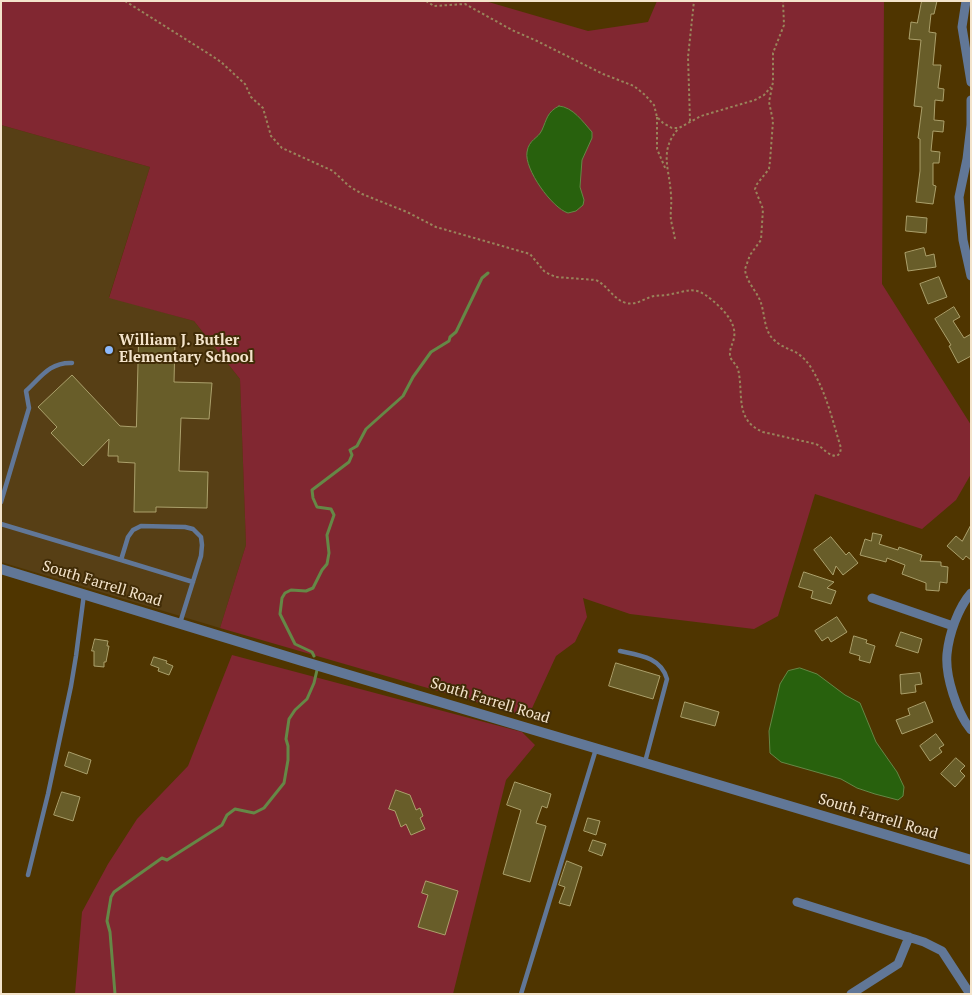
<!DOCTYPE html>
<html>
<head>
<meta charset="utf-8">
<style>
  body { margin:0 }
  #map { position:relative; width:972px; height:995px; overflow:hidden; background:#4f3500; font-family:"PT Serif",serif }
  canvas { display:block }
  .frame { position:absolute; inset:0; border:2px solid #f4e4cb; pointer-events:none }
</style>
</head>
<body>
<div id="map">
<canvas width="972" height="995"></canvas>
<div class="frame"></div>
</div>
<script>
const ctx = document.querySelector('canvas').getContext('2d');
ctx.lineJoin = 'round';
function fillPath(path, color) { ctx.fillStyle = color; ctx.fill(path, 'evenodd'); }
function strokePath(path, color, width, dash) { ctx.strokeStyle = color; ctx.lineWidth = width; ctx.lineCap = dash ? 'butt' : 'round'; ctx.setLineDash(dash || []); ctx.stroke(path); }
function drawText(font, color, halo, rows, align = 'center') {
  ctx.font = font + ' "PT Serif",serif'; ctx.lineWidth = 4; ctx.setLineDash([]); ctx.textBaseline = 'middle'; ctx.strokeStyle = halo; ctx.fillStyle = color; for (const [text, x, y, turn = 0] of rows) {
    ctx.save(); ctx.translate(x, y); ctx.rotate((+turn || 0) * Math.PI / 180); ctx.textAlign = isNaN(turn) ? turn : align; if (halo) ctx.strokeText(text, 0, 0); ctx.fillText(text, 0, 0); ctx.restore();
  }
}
const built = new Path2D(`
  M1,125L150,167L109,297L194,321L240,379L246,545L220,628L1,562Z`);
const green = new Path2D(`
  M1,1H485L588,31L648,22L657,1H884L882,284L971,425V474L956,500L922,529L815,494L778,616L754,629L630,614L583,598L587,617L575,642L556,656L528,717L220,628L246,545L240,379L194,321L109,298L150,167L1,125Z
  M232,655L522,732L535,745L506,780L453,994H75L82,912L108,864L137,819L188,766Z`);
const water = new Path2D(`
  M559,106C573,107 583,122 592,132V138L582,160L580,187L584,200L583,205L576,211L568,213C552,208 524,169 527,152C529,139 538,139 542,130C547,119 547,112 559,106Z
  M800,668L817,674L845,695L860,703L876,742L897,772L904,787L903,796L898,800L875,794L857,788L841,779L781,762L770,753L769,731L780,684L788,671Z`);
const stream = new Path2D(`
  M314,656L312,652L295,644L280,614L282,598L285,593L291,590L306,591L313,588L322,570L327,564L329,553L327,535L334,515L331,509L317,507L313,498L312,490L349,462L352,455L350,450L357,446L366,429L403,396L413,377L431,352L449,341L450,337L456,332L482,278L488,273
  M115,994L110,932L107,921L111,897L114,892L162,858L167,860L222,825L227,815L235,809L254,813L264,808L284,783L288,760V746L286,739L289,719L295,710L307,699L314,683L317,670`);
const building = new Path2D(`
  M922,1H937L934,14H931L929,32L936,33L933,65H941L938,88L944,89L943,101L935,100L934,120L944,121L943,132L933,131L931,151L940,152L939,163H933V185L936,186L933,204L916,202L920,171V139L918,138L922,107L914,106L921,40L909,39L911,22L917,23Z
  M907,216L927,218L926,233L906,231Z
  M924,248L926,256L934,254L936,267L908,271L905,253Z
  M939,277L947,297L928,304L920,284Z
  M954,307L960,317L953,321L964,338L971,334V356L958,363L949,346L951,345L935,319Z
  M139,340L175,341L174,382L212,383L209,419L181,418L179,471L208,472L207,508L156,507V512H134L135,463L118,462V456H108L109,439L83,466L51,433L57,427L38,407L72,375L120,426L136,427Z
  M971,525V560L966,556L963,560L947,546L956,536L962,541Z
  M873,533L882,535L879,544L898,550L899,547L922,555L920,561L941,562V566L948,567L947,583L940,582L939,591L926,590V583L902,574L905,565L887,558L886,562L860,555L865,539L871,541Z
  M831,537L846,555L849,552L858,563L843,575L836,566L833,575L814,550Z
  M804,572L834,582L827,588L836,591L831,604L811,598L813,591L799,587Z
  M837,617L847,632L831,642L828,637L822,641L815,631Z
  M901,632L922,639L918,653L896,646Z
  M854,636L867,640L866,643L875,646L870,663L859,660L860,656L850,653Z
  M95,639L108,641L107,646H109L106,662H104V667L94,666V651H92Z
  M154,657L167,661L166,663L173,666L169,675L158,671L159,668L151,665Z
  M616,663L660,676L653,699L609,686Z
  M920,673L922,684L915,685L916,692L901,694L900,675Z
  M685,702L719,712L715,726L681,717Z
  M925,702L933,722L902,734L896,720L910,715L908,709Z
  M936,734L944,745L939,748L942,752L930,761L920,746Z
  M69,752L91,760L87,774L65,766Z
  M956,758L965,766L960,771L965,776L955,787L941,774Z
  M515,782L551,794L547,808L542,806L536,823L546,826L530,882L503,874L521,810L507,805Z
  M396,790L410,795L416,810L420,808L423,816L420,818L425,829L411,835L406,824L401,827L395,811L389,809Z
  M62,792L80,797L73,821L54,815Z
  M588,818L600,821L596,835L584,831Z
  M593,840L606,844L602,856L589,851Z
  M567,861L582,867L570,906L559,903L565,887L559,885Z
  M426,881L458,891L445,935L418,927L428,895L422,893Z`);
const path = new Path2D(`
  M125,1L209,54L221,62L245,84L251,97L263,108L271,136L282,148L333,171L349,186L362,194L407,212L436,227L530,254L544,271L549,274L556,277L596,280C608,286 613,299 626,303C634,305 641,301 648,298C654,295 660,296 666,295C688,292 693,284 712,300C723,309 737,323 734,338C733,343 730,348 730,353C729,360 736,363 738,369C744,394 734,420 763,432L816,444C824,448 828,456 837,456L840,453L841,448C832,419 826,391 810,366C797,347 786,352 773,339C764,330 765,315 761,303C757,291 746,282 745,269L750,255L761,240L763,209L755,189L757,184L769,169L770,161L773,121L769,102L773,82V53L784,25L783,1
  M426,1L434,6L465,4L512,30L537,41L603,74L634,86L645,95L654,105L657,117L663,123L672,128H679L701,116L755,100L764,95L771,87
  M657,117V149L666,170
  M690,121L688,57L694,1
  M675,239C674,233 672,226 671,220C670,212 672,204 671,196C670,169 658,151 679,128`);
const service = new Path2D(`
  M1,502L29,408L26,391C41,377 50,362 72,363
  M1,524L121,560
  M180,623L201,556L202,545L201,537L193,529L185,527L141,526L133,530L128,537L121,560L193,582
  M620,651C639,655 661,657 667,679L645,762
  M28,875L48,794L71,686L76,656L84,594
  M521,994L596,749`);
const minor = new Path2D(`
  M966,1L962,27L971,82
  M971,100V125L967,159L959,197L963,240L971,276
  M971,593C958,608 949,634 947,654C945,676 957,713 971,730
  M872,598L953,626
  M797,902L924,942L942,951L970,994
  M851,994L898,964L909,937`);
const tertiary = new Path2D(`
  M1,569L302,661L971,860`);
const markers = [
  [109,350,5,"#8cb9fc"]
];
const poiNames = [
  ["William J. Butler",119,341],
  ["Elementary School",119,358]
];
const streetNames = [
  ["South Farrell Road",102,584,17],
  ["South Farrell Road",490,701,17],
  ["South Farrell Road",878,817,17]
];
fillPath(built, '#573f15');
fillPath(green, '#812731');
fillPath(water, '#28610d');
strokePath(water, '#658846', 1);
strokePath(stream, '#658846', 3);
fillPath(building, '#685d29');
strokePath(building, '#aba06b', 1);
strokePath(path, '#99845b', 2, [2.5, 2.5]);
strokePath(service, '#617797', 4.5);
strokePath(minor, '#617797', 9);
strokePath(tertiary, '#617797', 10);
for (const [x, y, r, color] of markers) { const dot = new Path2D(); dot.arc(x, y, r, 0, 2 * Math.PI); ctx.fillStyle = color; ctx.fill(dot); strokePath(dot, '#412c07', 2); }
drawText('bold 15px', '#f4e4cb', '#412c07', poiNames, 'left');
drawText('15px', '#f4e4cb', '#412c07', streetNames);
</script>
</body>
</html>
